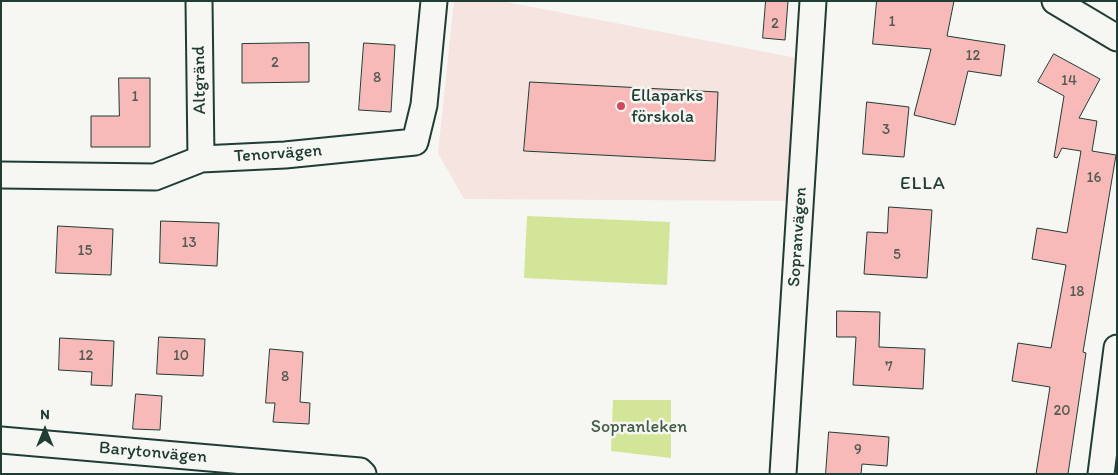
<!DOCTYPE html>
<html>
<head>
<meta charset="utf-8">
<style>
  body { margin:0 }
  #map { position:relative; width:1118px; height:475px; overflow:hidden; background:#f6f6f2; font-family:Itim,sans-serif }
  canvas { display:block }
  .frame { position:absolute; inset:0; border:2px solid #1f3d34; pointer-events:none }
  .north { position:absolute; left:20px; top:405px; width:50px; height:50px; -webkit-text-stroke:4px #f6f6f2; paint-order:stroke; rotate:0deg; font-size:14px; font-weight:700; line-height:20px; text-align:center; color:#1f3d34 }
  .north::after { content:''; display:block; margin:auto; width:18px; height:22px; background:#1f3d34; clip-path:polygon(50% 0,100% 100%,50% 72%,0 100%) }
</style>
</head>
<body>
<div id="map">
<canvas width="1118" height="475"></canvas>
<div class="frame"></div>
<div class="north">N</div>
</div>
<script>
const ctx = document.querySelector('canvas').getContext('2d');
ctx.lineJoin = 'round';
function fillPath(path, color) { ctx.fillStyle = color; ctx.fill(path, 'evenodd'); }
function strokePath(path, color, width, dash) { ctx.strokeStyle = color; ctx.lineWidth = width; ctx.lineCap = dash ? 'butt' : 'round'; ctx.setLineDash(dash || []); ctx.stroke(path); }
function drawText(font, color, halo, rows, align = 'center') {
  ctx.font = font + ' Itim,sans-serif'; ctx.lineWidth = 5; ctx.setLineDash([]); ctx.textBaseline = 'middle'; ctx.strokeStyle = halo; ctx.fillStyle = color; for (const [text, x, y, turn = 0] of rows) {
    ctx.save(); ctx.translate(x, y); ctx.rotate((+turn || 0) * Math.PI / 180); ctx.textAlign = isNaN(turn) ? turn : align; if (halo) ctx.strokeText(text, 0, 0); ctx.fillText(text, 0, 0); ctx.restore();
  }
}
const built = new Path2D(`
  M454,1H501L802,59L790,201L464,199L438,153Z`);
const green = new Path2D(`
  M527,216L670,222L667,285L524,278Z
  M613,400H671V458L611,451Z`);
const building = new Path2D(`
  M766,1H788L785,40L763,38Z
  M877,1H954L947,36L1005,45L1001,76L968,71L955,125L914,115L931,49L873,44Z
  M309,43V82L242,83V44Z
  M364,43L395,45L391,112L359,110Z
  M1054,54L1100,79L1079,118L1097,121L1092,151L1116,155L1083,352L1086,353L1068,474H1036L1050,387L1012,381L1018,343L1051,348L1066,265L1032,259L1037,228L1067,233L1081,151L1062,148L1057,158L1054,157L1064,96L1038,82Z
  M119,78H150V147H91V116H119Z
  M530,82L718,92L715,161L524,151Z
  M867,102L909,107L904,157L863,154Z
  M889,207L932,210L927,278L864,274L867,232L887,233Z
  M161,221L219,223L217,266L160,263Z
  M58,226L113,229L111,275L56,273Z
  M837,311L880,312L879,347L925,349L923,389L853,385L856,337H837Z
  M159,337L205,339L203,376L157,374Z
  M60,338L114,341L112,386L91,385L92,372L59,370Z
  M270,349L303,352L300,402L310,403L309,424L273,422L275,403H266Z
  M136,394L162,396L160,430L133,429Z
  M829,432L889,437L887,466L862,464L861,474H826Z`);
const street = new Path2D(`
  M199,1L201,159
  M1055,1L1117,38
  M1,175L155,177L201,159L285,155L415,142L424,105L434,1
  M1,440L360,471L363,474
  M783,474L813,1
  M1101,474L1117,348`);
const markers = [
  [621,106,5,"#d1495b"]
];
const numberNames = [
  ["1",892,22],
  ["2",775,24],
  ["12",973,56],
  ["2",275,63],
  ["8",377,78],
  ["14",1069,81],
  ["1",135,97],
  ["3",886,130],
  ["16",1094,178],
  ["13",189,243],
  ["15",85,251],
  ["5",897,255],
  ["18",1077,292],
  ["12",86,356],
  ["10",181,356],
  ["7",889,367],
  ["8",285,377],
  ["20",1062,411],
  ["9",858,450]
];
const streetNames = [
  ["Altgränd",200,80,-91],
  ["Tenorvägen",278,154,-4],
  ["Sopranvägen",798,237,-86],
  ["Barytonvägen",153,453,5]
];
const poiNames = [
  ["Ellaparks",631,96],
  ["förskola",631,117]
];
const parkNames = [
  ["Sopranleken",639,427]
];
const neighbourhoodNames = [
  ["ELLA",923,184]
];
fillPath(built, '#f6e4e1');
fillPath(green, '#d2e599');
fillPath(building, '#f7bab8');
strokePath(building, '#1f3d34', 1);
strokePath(street, '#1f3d34', 29);
strokePath(street, '#f6f6f2', 25);
for (const [x, y, r, color] of markers) { const dot = new Path2D(); dot.arc(x, y, r, 0, 2 * Math.PI); ctx.fillStyle = color; ctx.fill(dot); strokePath(dot, '#f6f6f2', 2); }
drawText('15px', '#555c55', null, numberNames);
drawText('18px', '#1f3d34', '#f6f6f2', streetNames);
drawText('18px', '#1f3d34', '#f6f6f2', poiNames, 'left');
drawText('18px', '#435f48', '#f6f6f2', parkNames);
ctx.letterSpacing = '1px';
drawText('19px', '#1f3d34', '#f6f6f2', neighbourhoodNames);
ctx.letterSpacing = '0px';
</script>
</body>
</html>
